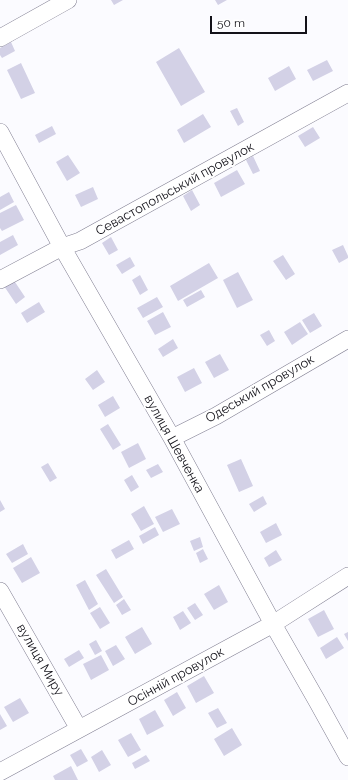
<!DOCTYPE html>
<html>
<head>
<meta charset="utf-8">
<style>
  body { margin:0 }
  #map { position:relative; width:348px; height:780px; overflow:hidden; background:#fbfbff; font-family:Raleway,sans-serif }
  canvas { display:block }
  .scale { position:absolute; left:210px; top:16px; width:97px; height:18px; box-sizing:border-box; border:2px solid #131219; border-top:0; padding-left:5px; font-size:12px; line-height:14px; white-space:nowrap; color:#131219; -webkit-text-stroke:3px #fff; paint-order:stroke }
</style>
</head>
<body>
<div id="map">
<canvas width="348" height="780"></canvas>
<div class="scale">50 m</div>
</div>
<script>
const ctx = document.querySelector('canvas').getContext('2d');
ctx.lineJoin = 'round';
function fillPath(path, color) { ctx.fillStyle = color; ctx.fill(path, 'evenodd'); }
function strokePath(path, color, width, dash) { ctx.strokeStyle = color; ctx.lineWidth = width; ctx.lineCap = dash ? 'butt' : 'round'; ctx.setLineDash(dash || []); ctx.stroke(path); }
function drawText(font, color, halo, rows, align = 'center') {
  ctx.font = font + ' Raleway,sans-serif'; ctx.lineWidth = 4; ctx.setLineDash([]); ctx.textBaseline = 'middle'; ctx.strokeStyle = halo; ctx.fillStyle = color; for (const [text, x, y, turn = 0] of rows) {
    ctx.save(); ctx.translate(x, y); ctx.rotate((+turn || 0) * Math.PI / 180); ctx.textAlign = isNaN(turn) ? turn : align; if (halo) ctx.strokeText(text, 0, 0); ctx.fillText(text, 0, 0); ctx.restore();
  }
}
const building = new Path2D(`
  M111,0H123L114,5Z
  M215,0H227L218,5Z
  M11,42L15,51L2,58L0,55V48Z
  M179,48L205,92L181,106L156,62Z
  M327,60L333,71L313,81L307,70Z
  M21,63L35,93L21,99L7,70Z
  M289,66L296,79L275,91L268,78Z
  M237,108L244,122L238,126L230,111Z
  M203,114L211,127L184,143L177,130Z
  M52,126L56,134L39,143L35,135Z
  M313,127L320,138L305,147L298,136Z
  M68,155L80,173L67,181L56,162Z
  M253,156L260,171L253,174L246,160Z
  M237,170L245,184L221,197L214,183Z
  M93,187L98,199L81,207L75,195Z
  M192,190L200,205L191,211L183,196Z
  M9,192L14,202L0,210V197Z
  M16,205L24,220L2,231L0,228V213Z
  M13,235L18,245L0,255V242Z
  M111,237L118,250L109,255L102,243Z
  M343,245L348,256V258L339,263L332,250Z
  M283,255L295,274L286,280L273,261Z
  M130,257L135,266L122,274L116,265Z
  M209,263L218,278L178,301L170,286Z
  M238,272L253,300L237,308L223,280Z
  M140,275L148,290L140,295L132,280Z
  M13,279L25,297L16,304L4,286Z
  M201,290L205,297L187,307L183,300Z
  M157,297L163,307L143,318L137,308Z
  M39,302L45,312L27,323L21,313Z
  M163,312L171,327L155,335L147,321Z
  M314,313L322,326L310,333L302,320Z
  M300,322L308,334L292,345L284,332Z
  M269,330L275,341L267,346L260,335Z
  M173,339L178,348L163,357L158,349Z
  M220,354L229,370L214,378L205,362Z
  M194,368L202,383L185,392L177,377Z
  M97,370L105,382L93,390L85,379Z
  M113,396L120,408L105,417L98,405Z
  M108,424L121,445L113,450L100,429Z
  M138,443L146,459L129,468L121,452Z
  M241,459L253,486L239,492L227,465Z
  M48,463L57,478L50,482L41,467Z
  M158,464L163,472L151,478L146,470Z
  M132,475L139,487L131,492L124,480Z
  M263,496L267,504L254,512L249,504Z
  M0,500L5,509L0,512Z
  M144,506L154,524L141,531L131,514Z
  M172,509L180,524L163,532L155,517Z
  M276,523L282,535L266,543L260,532Z
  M155,527L159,535L143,544L139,536Z
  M200,537L203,547L194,551L190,541Z
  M129,540L134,549L116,559L111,550Z
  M23,544L28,554L12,563L6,554Z
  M203,549L208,559L200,563L196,553Z
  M276,550L282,560L269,567L264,558Z
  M31,557L40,573L22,583L13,568Z
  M106,569L123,597L114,603L96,575Z
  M85,580L98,604L89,610L76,585Z
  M219,585L228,602L214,610L204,594Z
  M124,599L131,610L122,615L116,605Z
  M195,603L203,615L195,620L187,608Z
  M100,607L110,623L100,629L90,613Z
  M324,610L334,629L318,637L308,619Z
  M183,611L191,623L180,630L173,617Z
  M142,627L152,644L135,654L125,637Z
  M348,632V641L344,634Z
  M337,637L344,648L326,659L320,648Z
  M96,640L102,651L95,655L89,644Z
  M116,645L125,659L113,666L105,651Z
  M79,650L84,658L69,667L64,659Z
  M101,655L109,670L91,680L83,664Z
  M204,676L214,693L196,703L187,686Z
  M177,692L186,708L173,716L164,700Z
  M20,698L29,713L13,722L4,707Z
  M218,708L227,723L217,728L208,713Z
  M155,710L164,726L147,735L139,719Z
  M0,714L7,726L0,730Z
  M232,728L242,745L224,756L214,739Z
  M131,733L141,750L128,757L118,740Z
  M81,749L88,761L77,767L70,755Z
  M102,750L111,765L99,772L91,757Z
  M146,755L150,761L135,769L132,763Z
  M71,766L78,780H55L53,776Z`);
const minor = new Path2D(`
  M0,38L68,0
  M0,132L62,247L172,438L273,624L317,701L348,757
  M0,280L62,247L80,241L348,93
  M172,438L216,416L348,339
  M0,591L79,729
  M0,772L273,624L348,576`);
const streetNames = [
  ["Севастопольський провулок",175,189,-29],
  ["Одеський провулок",260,389,-30],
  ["вулиця Шевченка",174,444,61],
  ["вулиця Миру",40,660,60],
  ["Осінній провулок",176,677,-29]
];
fillPath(building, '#d3d1e6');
strokePath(minor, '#817f92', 18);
strokePath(minor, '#fff', 17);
drawText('13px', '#131219', '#fff', streetNames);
</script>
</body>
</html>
